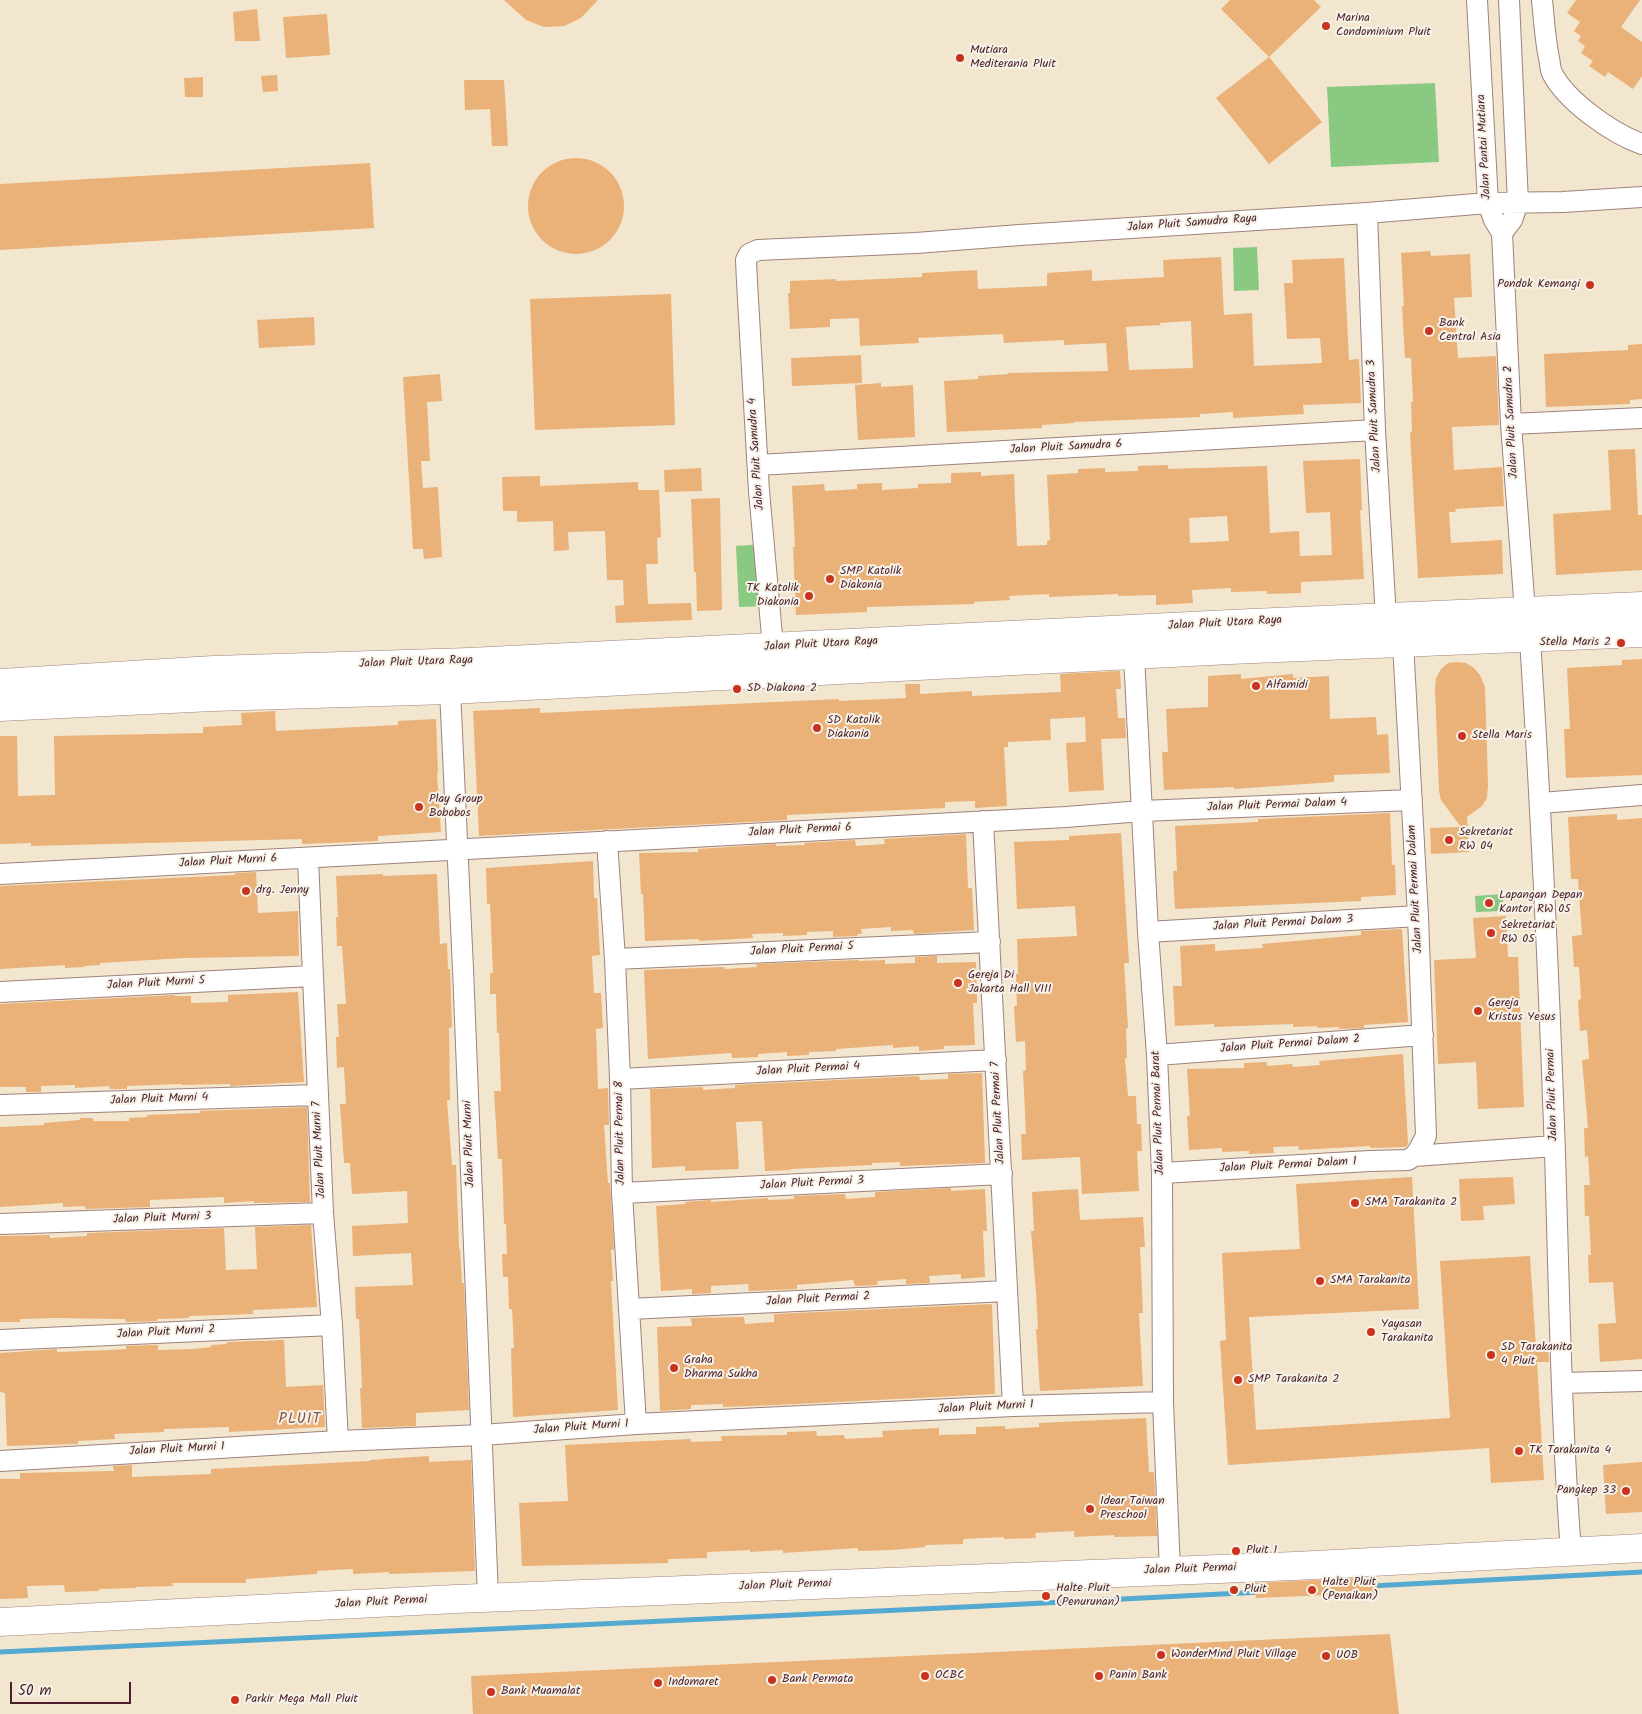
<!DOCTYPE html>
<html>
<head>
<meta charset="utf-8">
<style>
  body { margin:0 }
  #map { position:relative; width:1642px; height:1714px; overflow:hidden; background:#f3e6ce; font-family:Kalam,sans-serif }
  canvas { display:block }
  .scale { position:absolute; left:10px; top:1682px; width:121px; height:22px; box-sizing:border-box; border:2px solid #4a1f2b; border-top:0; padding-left:6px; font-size:15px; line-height:18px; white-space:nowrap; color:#4a1f2b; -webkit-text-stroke:4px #f7f3e8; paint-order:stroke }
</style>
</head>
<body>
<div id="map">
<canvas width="1642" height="1714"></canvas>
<div class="scale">50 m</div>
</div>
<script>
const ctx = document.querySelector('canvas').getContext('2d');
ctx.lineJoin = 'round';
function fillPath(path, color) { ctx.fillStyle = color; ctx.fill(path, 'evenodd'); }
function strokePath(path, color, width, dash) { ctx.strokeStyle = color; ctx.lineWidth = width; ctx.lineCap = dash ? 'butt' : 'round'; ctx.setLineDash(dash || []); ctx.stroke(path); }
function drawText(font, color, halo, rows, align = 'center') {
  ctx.font = font + ' Kalam,sans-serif'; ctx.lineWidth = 4; ctx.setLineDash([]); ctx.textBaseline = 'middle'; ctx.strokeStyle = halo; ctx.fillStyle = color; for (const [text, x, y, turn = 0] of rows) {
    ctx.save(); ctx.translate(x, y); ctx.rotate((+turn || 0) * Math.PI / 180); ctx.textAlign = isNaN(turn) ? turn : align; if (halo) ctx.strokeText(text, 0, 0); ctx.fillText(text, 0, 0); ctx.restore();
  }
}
const green = new Path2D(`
  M1435,83L1439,162L1331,167L1327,87Z
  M1257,247L1259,290L1234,291L1233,248Z
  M763,544L766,606L739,607L736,546Z
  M1503,894V911L1476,912L1475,896Z`);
const stream = new Path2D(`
  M1371,1586L1642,1572
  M0,1652L985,1606L1261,1592`);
const building = new Path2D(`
  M504,0H598L581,18L564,26L544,27L526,20Z
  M1230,0H1314L1321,7L1269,57L1221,9Z
  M1576,0H1640L1621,27L1642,42V76L1633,89L1608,72L1605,77L1589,66L1593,61L1581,53L1585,46L1578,41L1581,36L1574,31L1580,22L1567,13Z
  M257,9L260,41H235L233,12Z
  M327,14L330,55L286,58L283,17Z
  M1269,57L1322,122L1269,164L1216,98Z
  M277,75L278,91L263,92L261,76Z
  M203,77V97H185L184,78Z
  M464,80H504L508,146H492L490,109L465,110Z
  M528 206a48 48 0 1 1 96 0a48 48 0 1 1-96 0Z
  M370,163L374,228L0,250V184Z
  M1430,251L1431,256L1470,254L1472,297L1454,298L1458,358L1496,356L1499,425L1452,427L1454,470L1502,467L1504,506L1455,509L1456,512H1449L1451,543L1502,540L1503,574L1418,578L1410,432H1412L1411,402H1413L1411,358H1405L1402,306H1404L1401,253Z
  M1221,257L1224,315L1252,313L1254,366L1322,363L1320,338L1287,339L1284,283H1293L1292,260L1344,258L1349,360L1359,359L1361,403L1303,405L1304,414L1233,418V412L1200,414V417L1074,422V423L1042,425V428L947,432L944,381L978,379V376L1008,374V373L1108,371L1106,343L1064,345V340L1004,343L1003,334L918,338L919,343L860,346L859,318L830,319V327L790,329L788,293H790V281L836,279V281L922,277V273L977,270L978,289L1047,286V273L1092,270V281L1164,277L1163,260ZM1191,321L1193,368L1129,370L1126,327L1160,325V323Z
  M671,294L675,425L535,430L530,299Z
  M314,317L315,345L259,348L257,320Z
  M1642,344V399L1630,400V404L1546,407L1544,354L1628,350V345Z
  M861,355L862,383L792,386L791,358Z
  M440,374L442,401L427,402L430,461H421L423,488L438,487L442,557L424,559L423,549H413L403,377Z
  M881,383V387L913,385L915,437L858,440L855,385Z
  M1635,449L1638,515H1642V570L1556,575L1553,514L1611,510L1608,450Z
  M1360,459L1362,510H1360L1364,579L1301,582V593L1267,594V591L1231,592V588L1192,590L1193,603L1156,605V595L1118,596V594L1049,597V594L1009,596L1010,600L974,602V604L867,607V612L796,615L793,547H795L792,486L824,484L825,491L857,489V484L882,483V490L918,488V484L951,483V473L981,472V476L1014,474L1017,546L1047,545V541L1050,540L1047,475L1078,473V469L1105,468V472L1138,471V466L1168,465V469L1267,466L1270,533L1299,531L1300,556L1332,555L1330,512L1306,513L1303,461ZM1227,516L1229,541L1190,543L1189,518Z
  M701,468L702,491L665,492L664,470Z
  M540,476V486L638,482V490H659L661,537L657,538L658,564H646L648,604L691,603L692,620L616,623L615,606L624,605L623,580H607L605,531L568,532L569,550L554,551L553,521L517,522V511H503L502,477Z
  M720,498L722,610L697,611L696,572H694L691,499Z
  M1642,659V775L1566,778L1564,729H1570L1567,668L1622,665V660Z
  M1457,662L1466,663L1474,668L1480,675L1485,687L1488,784L1487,798L1482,806L1467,817L1469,852L1431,854L1430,828L1461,827L1441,800L1439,791L1435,689L1436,678L1441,669L1448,663Z
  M1120,671L1121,689H1116L1118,718H1125L1126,738L1101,739L1104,790L1069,792L1066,743L1086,742L1085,717L1050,719L1051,740L1008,742V747H1004L1007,806L975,808V801L945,802V808L787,815V820L479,836L473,711L540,708V713L839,699V701L906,698L905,684H920V694L972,691V696L1061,692L1060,674Z
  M1241,674V679L1293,674V678L1329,676L1330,719L1376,717L1377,735L1388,734L1390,773L1334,775V782L1305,784L1234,789V787L1164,790L1162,752H1168L1166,709L1208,707V676Z
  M275,711L276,731L398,725V721L436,719L438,773H437L441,832L378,836V841L302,844V839L31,846V843L0,844V736H17L18,796L55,795L54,736L203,733V727L242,725L241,713Z
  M1390,813L1392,865H1395L1396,895L1361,897V901L1175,909L1173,871H1177L1175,826L1258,822V819Z
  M1617,814V820L1642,818V1359L1600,1362L1598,1324L1616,1323L1613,1282L1589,1283L1588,1255H1591L1589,1216H1585L1584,1185H1590L1588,1156L1585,1157L1584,1128H1588L1582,1060L1589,1059L1587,1030L1580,1031L1578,1000L1581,999L1579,967H1574L1572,936L1582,935L1578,879H1571L1568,817Z
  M1121,833L1129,963H1124L1128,1028L1126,1029L1127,1058H1125L1128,1096H1136L1137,1124H1141L1142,1151H1137L1139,1191L1082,1194L1080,1157L1022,1160L1021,1134H1026L1023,1071L1026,1070L1025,1041L1016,1042L1014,1006H1017L1016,974H1018L1017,939L1077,936L1075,906L1017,909L1014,842L1069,840V836Z
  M966,834L968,888H972L974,930L914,934L913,930L891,931V927L861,929L862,934H857L858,936L833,937V931L807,932V935L783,936V933L752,934L753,938L699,941V939L645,941L643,894H641L639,853L698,852V849L776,844V846L805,845L804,843L855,840L856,846L885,844L884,839Z
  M593,861L594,898H597L600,955L592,956L594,993H601L603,1028L596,1029L598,1089L608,1088L609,1125H604L608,1183H610L614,1249L611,1250L613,1281H611L618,1410L513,1417L511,1348H514L512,1309H509L508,1277H503L502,1254H507L506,1224H504L502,1159H498L494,1091H501L499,1033H497L496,994H490V973H493L490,904H487L486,868Z
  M256,872L258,913L298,911L299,956L184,958L100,963V965L84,966V967L65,968V965L0,969V886L235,875V873Z
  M383,874V876L437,874L440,944L447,943L448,969H450L452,1027L449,1028L450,1100H447L452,1165H456L459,1249H460L462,1283H464L469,1410L416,1413V1426L362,1428L360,1388H362L359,1319H356L355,1287L413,1285L411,1253L353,1256L352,1226L408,1223L407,1191L352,1194L350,1163H344L340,1104H346L344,1067L337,1068L336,1037H339L337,1004H346L342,946H337L336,917H338L336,876Z
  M1506,916L1508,957H1518L1524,1107L1478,1109L1476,1062L1438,1064L1434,960L1476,958L1473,918Z
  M1402,929L1408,1022L1364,1025V1028L1339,1029V1027L1317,1028V1026L1293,1027V1024L1214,1027V1024L1175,1026L1173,986H1182L1180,946L1215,944V951L1263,948L1262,944L1361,935V931Z
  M937,956V963L976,962L977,1003H973L975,1045L944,1046V1049L919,1051V1046L893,1048V1045L836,1049V1051L809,1052V1055L787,1056V1052L758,1054V1057L732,1058L731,1053L648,1059L644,970L724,967L725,969L757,967L756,964L859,960V961L885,960V964L915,963V957Z
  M298,992L304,1082L230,1086V1084L181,1085V1084L127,1086V1089H110L109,1086L75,1088V1085L41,1086V1092H26V1087H0V1004L175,995V996H191V1003L228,1002V995Z
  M1403,1054L1408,1144L1406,1147L1371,1148L1370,1146L1299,1150L1298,1146L1273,1147L1274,1153L1249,1154V1151L1222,1152V1148L1189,1150L1187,1116H1190L1187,1069L1244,1068V1063L1267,1062V1066L1292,1064L1293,1067L1320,1065L1319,1061Z
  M982,1073L985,1163L900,1166V1162L872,1163V1165L791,1169V1170L765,1171L762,1121L736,1122L739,1169L685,1171V1166L652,1168L650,1089L703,1087V1090L735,1088V1085L919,1076L920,1080L948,1079V1074Z
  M307,1107L310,1202L254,1203V1201L224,1203V1197L150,1200V1207L86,1209L84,1206L63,1207V1203L0,1207V1127L44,1125V1123L80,1120V1118H93V1121H129V1118L147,1117V1115L200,1113V1111Z
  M1412,1177L1419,1309L1249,1317L1256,1430L1450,1418L1440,1261L1530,1256L1536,1348L1548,1347L1549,1362H1537L1544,1480L1491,1483L1489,1448L1228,1465L1220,1341L1226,1340L1222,1253L1300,1249L1296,1184Z
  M1513,1177L1515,1204L1483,1206L1484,1220L1461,1221L1459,1179Z
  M951,1188V1191L985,1189L987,1231H983L985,1277L961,1279V1274L929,1276L930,1283L906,1284V1279L877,1281L878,1285L855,1286L853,1280L797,1285V1289L749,1291L748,1284L711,1286V1293L692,1294V1289L661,1291L656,1206L686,1204L685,1202L711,1200V1202L768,1198V1200L794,1199V1196L845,1194L846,1199L875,1197V1192Z
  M1078,1189L1080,1220L1143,1217L1145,1247H1140L1143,1313H1139L1143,1386L1040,1391L1036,1329H1038L1036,1293L1031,1231H1034L1032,1192Z
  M311,1225L317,1307L253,1310V1314L189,1316V1318L157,1319V1321L126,1322L125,1319L55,1318L20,1319V1322H0V1236L50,1235V1238L87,1236V1233L224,1228L226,1270L257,1269L255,1227Z
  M992,1304L995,1394L777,1405L723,1407V1404L691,1405V1409L660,1411L657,1327L692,1326L691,1318L744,1317L745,1324L774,1322V1314Z
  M284,1340L286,1387L323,1385L325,1427L229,1432V1427L164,1429V1432L114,1434L115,1439L78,1441V1444L7,1446L5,1393L0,1392V1353L57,1349V1352L111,1350L126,1349V1346L158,1345V1350L193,1349L211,1347V1345L227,1344V1342Z
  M1146,1418L1149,1472H1154L1157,1536L1114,1537V1535L1074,1537V1531L1035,1533L1036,1538L1004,1539V1537L963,1539V1544L925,1545L926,1547L891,1550L858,1551V1548L783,1553V1550L750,1552V1550L707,1552V1558L668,1559V1563L522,1566L519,1503L568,1501L565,1445L691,1439V1442L722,1441L721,1436L787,1435V1432L816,1431L817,1436L844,1435L845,1439L883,1437L882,1431L939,1428V1435L976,1434V1427L1005,1426V1429L1039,1427V1423Z
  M429,1456V1462L471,1460L475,1571L389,1574V1572L353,1574V1569L317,1571V1574L246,1579V1583H172L173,1586L136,1587V1588L99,1589V1591L65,1592L64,1585L27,1586L28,1598L0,1599V1479H20V1473L114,1471L113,1466L132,1465V1477L211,1474V1469L370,1461V1460Z
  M1642,1462V1512L1606,1514L1603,1465Z
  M1377,1577L1378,1593L1256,1598L1255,1583Z
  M1390,1634L1399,1714H473L471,1676Z`);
const street = new Path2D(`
  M1477,0L1488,203L1494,220L1502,233
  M1542,0C1544,19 1545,39 1549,58C1550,63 1550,68 1552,73C1566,101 1613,134 1642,144
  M1367,213L1375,430L1386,618
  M1502,233L1511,424L1525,612
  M1502,233L1512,220L1518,203L1509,0
  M1511,424L1642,418
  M758,465L1375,430
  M1530,639C1541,810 1549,981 1555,1153C1559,1286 1561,1419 1571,1552
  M773,647L759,491L747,282L746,260L749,254L758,250L916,243L1020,235L1367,213L1488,203L1563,202L1642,197
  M1134,655L1148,932L1157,1055L1162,1173L1163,1402L1170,1571
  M450,690L463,969L488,1598
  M1541,803L1642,795
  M983,821L1013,1406
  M607,841L615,959L620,1079L622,1193L636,1424
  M308,858L323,1213L332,1325L338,1441
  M0,874L1066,817L1142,811L1412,800
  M1148,932L1418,916
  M615,959L990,942
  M0,992L312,976
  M1157,1055L1423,1035
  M620,1079L996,1060
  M0,1105L317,1095
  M1414,1156L1555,1146
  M1162,1173L1370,1161L1408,1160L1414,1156L1418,1151L1426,1136L1418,916L1403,643
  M622,1193L1002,1174
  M0,1224L323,1213
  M629,1309L1007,1291
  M0,1340L332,1325
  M1562,1383L1642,1381
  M0,1461L338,1441L482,1435L636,1424L1013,1406L1163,1402`);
const secondary = new Path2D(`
  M0,683L213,670L469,662L1230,624L1642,606
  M0,707L213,697L450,690L1230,650L1642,633
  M0,1622L456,1599L1295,1566L1642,1548`);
const markers = [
  [1326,26,5,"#c8321e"],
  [960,58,5,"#c8321e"],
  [1590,285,5,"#c8321e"],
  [1429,331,5,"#c8321e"],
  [830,579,5,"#c8321e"],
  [809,596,5,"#c8321e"],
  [1621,643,5,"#c8321e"],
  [1256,686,5,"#c8321e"],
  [737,689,5,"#c8321e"],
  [817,728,5,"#c8321e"],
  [1462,736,5,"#c8321e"],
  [419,807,5,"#c8321e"],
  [1449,840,5,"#c8321e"],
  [246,891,5,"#c8321e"],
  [1489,903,5,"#c8321e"],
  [1491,933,5,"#c8321e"],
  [958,983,5,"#c8321e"],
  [1478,1011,5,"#c8321e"],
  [1355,1203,5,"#c8321e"],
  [1320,1281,5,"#c8321e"],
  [1371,1332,5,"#c8321e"],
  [1491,1355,5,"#c8321e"],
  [674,1368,5,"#c8321e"],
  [1238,1380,5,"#c8321e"],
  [1519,1451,5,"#c8321e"],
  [1626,1491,5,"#c8321e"],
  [1090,1509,5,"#c8321e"],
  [1236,1551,5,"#c8321e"],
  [1234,1590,5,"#c8321e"],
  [1312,1590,5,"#c8321e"],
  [1046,1596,5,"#c8321e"],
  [1161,1655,5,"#c8321e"],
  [1326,1656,5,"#c8321e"],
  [925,1676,5,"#c8321e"],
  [1099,1676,5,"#c8321e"],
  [772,1680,5,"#c8321e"],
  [658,1683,5,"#c8321e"],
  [491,1692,5,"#c8321e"],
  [235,1700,5,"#c8321e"]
];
const poiNames = [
  ["Marina",1336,19],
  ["Condominium Pluit",1336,33],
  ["Mutiara",970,51],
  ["Mediterania Pluit",970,65],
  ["Pondok Kemangi",1580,285,"right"],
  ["Bank",1439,324],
  ["Central Asia",1439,338],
  ["SMP Katolik",840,572],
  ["Diakonia",840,586],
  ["TK Katolik",799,589,"right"],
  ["Diakonia",799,603,"right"],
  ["Stella Maris 2",1611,643,"right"],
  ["Alfamidi",1266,686],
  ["SD Diakona 2",747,689],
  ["SD Katolik",827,721],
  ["Diakonia",827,735],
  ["Stella Maris",1472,736],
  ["Play Group",429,800],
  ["Bobobos",429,814],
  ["Sekretariat",1459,833],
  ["RW 04",1459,847],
  ["drg. Jenny",256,891],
  ["Lapangan Depan",1499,896],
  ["Kantor RW 05",1499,910],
  ["Sekretariat",1501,926],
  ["RW 05",1501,940],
  ["Gereja Di",968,976],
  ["Jakarta Hall VIII",968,990],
  ["Gereja",1488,1004],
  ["Kristus Yesus",1488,1018],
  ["SMA Tarakanita 2",1365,1203],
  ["SMA Tarakanita",1330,1281],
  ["Yayasan",1381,1325],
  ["Tarakanita",1381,1339],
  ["SD Tarakanita",1501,1348],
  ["4 Pluit",1501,1362],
  ["Graha",684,1361],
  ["Dharma Sukha",684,1375],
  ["SMP Tarakanita 2",1248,1380],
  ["TK Tarakanita 4",1529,1451],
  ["Pangkep 33",1616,1491,"right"],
  ["Idear Taiwan",1100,1502],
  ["Preschool",1100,1516],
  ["Pluit 1",1246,1551],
  ["Halte Pluit",1322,1583],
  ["(Penaikan)",1322,1597],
  ["Halte Pluit",1056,1589],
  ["(Penurunan)",1056,1603],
  ["Pluit",1244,1590],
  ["WonderMind Pluit Village",1171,1655],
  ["UOB",1336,1656],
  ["OCBC",935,1676],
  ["Panin Bank",1109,1676],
  ["Bank Permata",782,1680],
  ["Indomaret",668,1683],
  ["Bank Muamalat",501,1692],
  ["Parkir Mega Mall Pluit",245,1700]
];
const streetNames = [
  ["Jalan Pantai Mutiara",1485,147,-93],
  ["Jalan Pluit Samudra Raya",1192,224,-4],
  ["Jalan Pluit Samudra 3",1375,416,-93],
  ["Jalan Pluit Samudra 2",1512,422,-93],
  ["Jalan Pluit Samudra 6",1066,448,-3],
  ["Jalan Pluit Samudra 4",757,454,-94],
  ["Jalan Pluit Utara Raya",1225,624,-3],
  ["Jalan Pluit Utara Raya",821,645,-3],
  ["Jalan Pluit Utara Raya",416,663,-2],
  ["Jalan Pluit Permai Dalam 4",1277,806,-2],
  ["Jalan Pluit Permai 6",800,831,-3],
  ["Jalan Pluit Murni 6",228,862,-3],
  ["Jalan Pluit Permai Dalam",1416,889,-93],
  ["Jalan Pluit Permai Dalam 3",1283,924,-3],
  ["Jalan Pluit Permai 5",802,950,-3],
  ["Jalan Pluit Murni 5",156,984,-3],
  ["Jalan Pluit Permai Dalam 2",1290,1045,-4],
  ["Jalan Pluit Permai 4",808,1070,-3],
  ["Jalan Pluit Permai",1553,1095,-92],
  ["Jalan Pluit Murni 4",159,1100,-2],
  ["Jalan Pluit Permai 7",999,1113,-93],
  ["Jalan Pluit Permai Barat",1159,1113,-92],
  ["Jalan Pluit Permai 8",621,1133,-91],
  ["Jalan Pluit Murni",470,1144,-92],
  ["Jalan Pluit Murni 7",320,1150,-93],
  ["Jalan Pluit Permai Dalam 1",1288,1166,-3],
  ["Jalan Pluit Permai 3",812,1184,-3],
  ["Jalan Pluit Murni 3",162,1219,-2],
  ["Jalan Pluit Permai 2",818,1300,-3],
  ["Jalan Pluit Murni 2",166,1333,-3],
  ["Jalan Pluit Murni 1",986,1408,-3],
  ["Jalan Pluit Murni 1",581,1428,-4],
  ["Jalan Pluit Murni 1",177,1450,-3],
  ["Jalan Pluit Permai",1190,1570,-2],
  ["Jalan Pluit Permai",785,1586,-2],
  ["Jalan Pluit Permai",381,1603,-3]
];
const quarterNames = [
  ["PLUIT",300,1420]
];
fillPath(green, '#89c981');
strokePath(stream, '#54a9d0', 5);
fillPath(building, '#eab178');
strokePath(street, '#9e827c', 22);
strokePath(secondary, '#9e827c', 29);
strokePath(street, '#fff', 20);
strokePath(secondary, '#fff', 28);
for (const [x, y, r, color] of markers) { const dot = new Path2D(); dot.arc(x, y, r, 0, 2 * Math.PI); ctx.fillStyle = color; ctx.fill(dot); strokePath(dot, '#f7f3e8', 2); }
drawText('12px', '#4a1f2b', '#f7f3e8', poiNames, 'left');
drawText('12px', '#4a1f2b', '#f7f3e8', streetNames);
ctx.letterSpacing = '1px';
drawText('15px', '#825246', '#f7f3e8', quarterNames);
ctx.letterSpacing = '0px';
</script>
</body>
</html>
